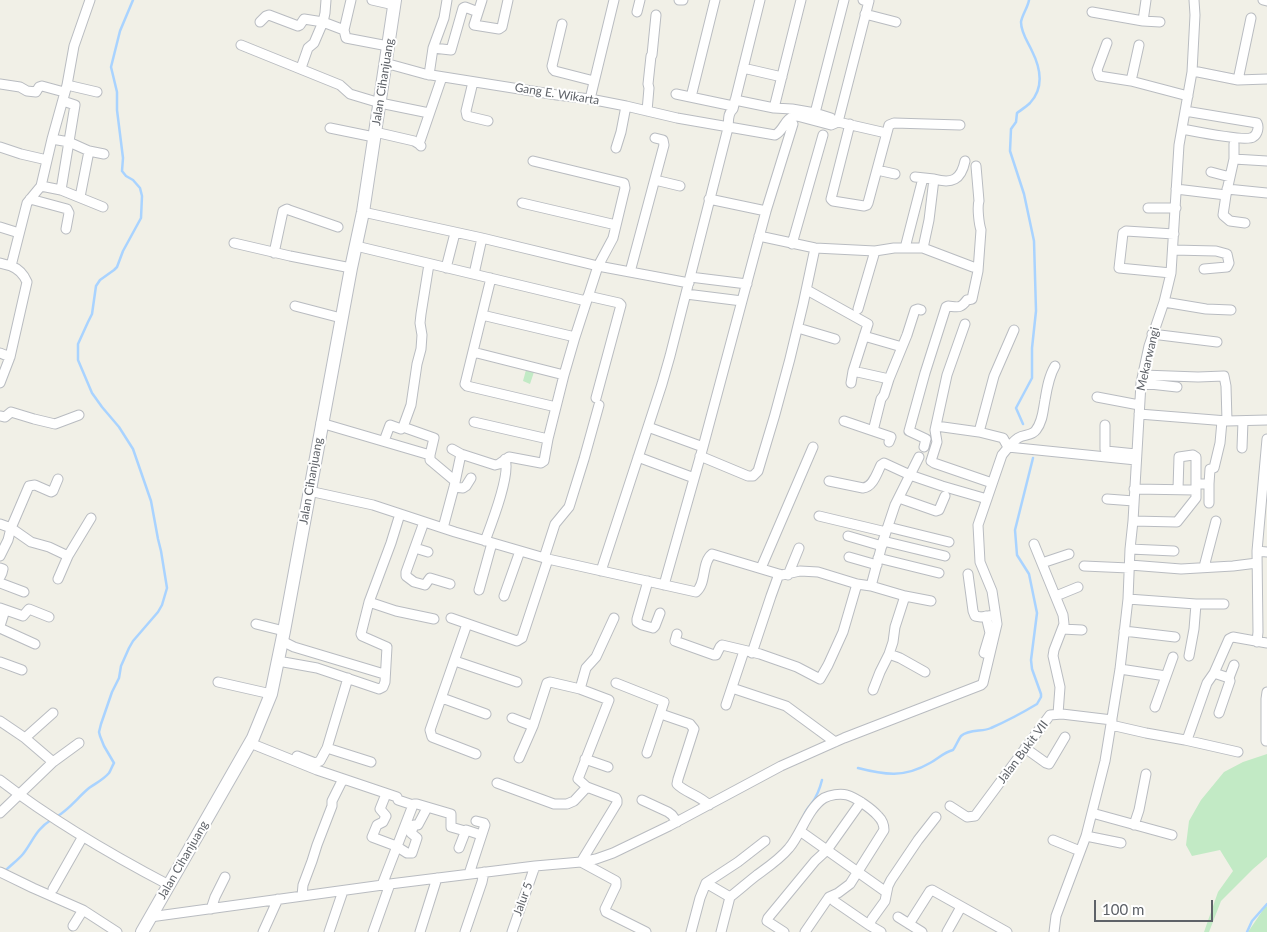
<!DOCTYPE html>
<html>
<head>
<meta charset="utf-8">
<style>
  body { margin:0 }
  #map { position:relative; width:1267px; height:932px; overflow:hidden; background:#f1f0e7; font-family:Lato,sans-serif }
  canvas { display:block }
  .scale { position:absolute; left:1094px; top:900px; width:119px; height:22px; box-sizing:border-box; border:2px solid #5e6268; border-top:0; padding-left:6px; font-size:15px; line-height:18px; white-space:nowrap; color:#5e6268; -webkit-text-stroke:4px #fff; paint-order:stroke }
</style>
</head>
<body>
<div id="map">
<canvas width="1267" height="932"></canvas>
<div class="scale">100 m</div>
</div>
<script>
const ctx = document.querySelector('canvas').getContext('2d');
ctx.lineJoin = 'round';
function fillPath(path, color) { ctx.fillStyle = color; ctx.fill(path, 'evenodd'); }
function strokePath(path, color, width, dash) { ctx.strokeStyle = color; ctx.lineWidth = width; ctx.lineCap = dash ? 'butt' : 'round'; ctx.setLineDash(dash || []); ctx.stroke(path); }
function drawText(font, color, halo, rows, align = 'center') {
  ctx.font = font + ' Lato,sans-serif'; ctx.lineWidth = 4; ctx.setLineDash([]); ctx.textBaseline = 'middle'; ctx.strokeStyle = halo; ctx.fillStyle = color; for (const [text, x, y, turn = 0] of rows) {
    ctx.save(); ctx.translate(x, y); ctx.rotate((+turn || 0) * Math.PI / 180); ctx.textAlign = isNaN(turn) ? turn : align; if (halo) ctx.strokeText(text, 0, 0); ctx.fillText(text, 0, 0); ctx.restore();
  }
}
const green = new Path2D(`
  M526,370L534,372L530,384L523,381Z
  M1267,754V857L1253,869L1221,901L1209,932H1204L1218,892L1233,871L1220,850L1192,856L1186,845L1189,821L1201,800L1224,772L1243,762Z
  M1267,906V932H1248L1265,907Z`);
const stream = new Path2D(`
  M1023,424L1016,408L1032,378V348L1036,311L1034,241L1024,194L1010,151L1011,129L1016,122L1017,113C1021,110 1026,107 1030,103C1044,88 1041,69 1032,51C1028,42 1021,33 1021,22C1022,15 1028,7 1029,0
  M858,768C885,775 904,778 930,763C938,759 944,752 953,750C956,746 958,740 961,736C969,729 983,732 991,728C1007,721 1022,713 1037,704L1041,697V694L1032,669L1031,660L1037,613L1029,574L1017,555L1015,530L1033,458
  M56,817C69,810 78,797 89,788C96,783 103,780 109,773C111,770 112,766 114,763L104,746L100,736L99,732L101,724L112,692L119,678L121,666L129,648L133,641L158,612L162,605L167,588L161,551L158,539L151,501L133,449L119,427L102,407L92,393L78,360V344L88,322L92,314L96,286L100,280L114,270L117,267L123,251L141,218L142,196L140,188L133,180L126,176L122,171L123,158L117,110V92L111,67L120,31L133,0
  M803,818C805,811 808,808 812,803C817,796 820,788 822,780
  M5,871C11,865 18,860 23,854C33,841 36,829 51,820
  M1247,932L1252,921L1267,904`);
const minor = new Path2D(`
  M372,0L394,5
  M482,0L474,25L499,29L502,27L508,0
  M679,0H683
  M1263,0L1267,1
  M637,12L640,0
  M1092,12L1143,21L1146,0
  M865,14L896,22
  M1143,21L1160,22
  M260,22L266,16L269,15L298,26L300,25L304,19L323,22L344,30L346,38L388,46
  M562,24L552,66L553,69L555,71L594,81
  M344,30L351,0
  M1107,43L1097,70L1099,76L1131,81L1188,96
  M241,45L340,85L350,94L380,103L429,113
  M433,48L451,50L463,8L465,7L478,12
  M385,63L425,74L557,95L590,99L626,106L677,118L775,135C785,130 784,117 797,116L831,125L838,122L886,133
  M301,68L308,48L314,43L323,22L325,13L326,0
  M743,68L782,77
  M1192,72H1198L1238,80L1267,79
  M429,75L433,48L444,18L447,0
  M1238,80L1251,18
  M1131,81L1139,45
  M473,82L466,111L467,116L488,121
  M0,84L20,87L27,91L36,92L39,87L42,86L64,92
  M67,85L97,92
  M676,94L733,106
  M691,97L715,0
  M590,99L614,0
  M735,100L774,108L792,109L815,113L831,118
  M774,108L801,0
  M647,111L649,88L648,84L651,56L652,55L656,15
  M815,113L844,0
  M838,122L869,1L863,0
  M850,124L831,199L833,201L864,206L867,205L868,203L889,125L894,123L960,125
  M330,128L374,137
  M1182,129C1193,131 1246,142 1253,137C1258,134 1259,127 1257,123L1185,111
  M375,132L414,141L419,144L421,146
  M52,139L69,142L89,151L104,154
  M419,144L442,77
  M0,147L21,154L47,160
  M616,148L621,132L626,106
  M1234,159L1267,161
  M877,170L895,174
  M1211,172L1230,177
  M915,177L934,179L929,220L923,248
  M934,179C952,184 961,180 965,161
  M655,180L680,186
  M41,186L61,190L103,207
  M1176,189L1226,195L1234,159V144
  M1227,189L1267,193
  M61,190L75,105L63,101
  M1226,195L1223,215L1230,221L1245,223
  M80,197L89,151
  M30,199L67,209L69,213L66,229
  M709,199L766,211
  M522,203L616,225
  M1148,208H1176
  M363,212L482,238L598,266L689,283
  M0,227L19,233
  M759,236L815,248L875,251L894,248H923L973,267
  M234,243L290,256L351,268
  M792,244L823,135
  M356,246L586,301
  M905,248L923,178
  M1173,250L1216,251L1227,254L1229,263L1227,267L1204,269
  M274,253L283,211L287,209L289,210L338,227
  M0,263L11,266
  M446,268L455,233
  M630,272L664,145L663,140L655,138
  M1171,273L1119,268L1123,233L1126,231L1174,234
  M474,274L482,238
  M690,277L747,284
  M491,278L465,384L467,386L556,407
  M807,290L868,324L853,371L851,383
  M686,294L742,301
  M588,296L619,303L621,305L596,398
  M1164,302L1206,309L1231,310
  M295,306L341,318
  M858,309L875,251
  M482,315L575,337
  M965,324L947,375L935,430L937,442L931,461L934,463L992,483
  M798,328L835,339
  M1152,334L1217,342
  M864,336L902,347
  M473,352L564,375
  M0,353L10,357
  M853,371L889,379L884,395L881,399L873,431
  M1143,375L1198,377L1224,376L1226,386L1227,421
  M889,379L907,335L915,310L918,309L921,310
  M0,383L10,357L27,282C24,275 19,269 11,266L27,203L41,186L52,139L67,85L74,46L90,0
  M1141,383L1177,387
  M1097,397L1139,405
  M1139,414L1227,421L1267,420
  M0,416L5,417L11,412L34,419L55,424L79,415
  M844,421L891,437L889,442
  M474,422L548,439
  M321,423L430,455L434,438L403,427L401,429L390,425L384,441
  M1105,425V449L1106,451L1136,454
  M936,426L979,432L1003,438L1008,447
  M403,427L411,405L417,364L421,349L422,335L420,323L421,314L429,264
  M648,427L703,447
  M979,432L994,376L1014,330
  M924,447L926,439L909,431L925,373L946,307L948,306C958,307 960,309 967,300L972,299L978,271L981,230C979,224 977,207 979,201L976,166
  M1008,447L1136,460
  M1242,448L1243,421
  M452,449L461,454L495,465L499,464L509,457L541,463L544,461L548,439L564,375L575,337L598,266L613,238L625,188L624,183L533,161
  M430,455V460L455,481
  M700,456L748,476H753L758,471C781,398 800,324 815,248
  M638,457L694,478
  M829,481L863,488C873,487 877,473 881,465L884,463L910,475L942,486L987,499
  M1196,484H1209L1210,469L1214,468L1220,443L1222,421
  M454,487L463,488L466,486L471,478
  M1178,489L1179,457L1193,455L1196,457V490
  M309,491L373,505L455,532L548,559L696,592C707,583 701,563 712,554L782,575L800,571L818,572L857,584L871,586L883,541L895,505L919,457
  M899,498L936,511L939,510L945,496
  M1107,499L1134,501
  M1209,503V484
  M819,516L886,532
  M1133,521L1177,522L1196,498V490L1134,489
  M424,522L406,572V576L414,582L425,585L430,578L450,584
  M0,524L11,528L31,542L49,547L68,556L58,579
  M888,527L949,542
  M443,528L454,487L461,454
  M848,536L882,546
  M485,541C491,525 511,474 505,459
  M883,541L945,556
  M1034,544L1063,615L1064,624L1054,650L1053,656L1060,687L1058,714
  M415,548L428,552
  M1130,549L1174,551
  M1257,551L1267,552
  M0,556L8,540L11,528L29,486L35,485L51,492L53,491L58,479
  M68,556L91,518
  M849,557L877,565
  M544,558L555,524L569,507L570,504L584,459L599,405
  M878,558L939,573
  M1042,563L1069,554
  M1130,565L1181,569L1233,566L1257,563
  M1084,566L1129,568
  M1204,567L1216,521
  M0,568L3,569L2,573L0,577
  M761,568L813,447
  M601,571L662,384L670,356L728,128C729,121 727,114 733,109L760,0
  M968,574L973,611L975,616L981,617L995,615
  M788,575L799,548
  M648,581L637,619V622L642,625L653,628L655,626L660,613
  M0,583L24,592
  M664,585L703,447L766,211L793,124
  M871,586L905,596L931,601
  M479,590L492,543
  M504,596L520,551
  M1056,596L1078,587
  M1128,599L1196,604H1224
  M369,602L396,611L434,619
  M0,608L23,616L29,609L49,617
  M5,610L0,626L2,629L35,644
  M451,618L517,641L522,638L548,559
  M256,624L284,631
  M467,624L430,730L432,737L476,754
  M1062,629L1082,630
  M1124,631L1175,637
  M677,634L675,641L714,655H716L720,647L722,645L760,654L797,667L820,679L828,665L843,632L857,584
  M282,641L294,647L384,674
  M1257,642L1258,632L1257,551L1267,439
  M752,653L771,596L779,574
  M984,653L990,633L986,616
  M889,654L900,658L925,672
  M1189,656L1194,629L1196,604
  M278,661L317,668L379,689L383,687L385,682L387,647L362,636L361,634L369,602L391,543L400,514
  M455,661L517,682
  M0,662L22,670
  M1120,669L1166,676
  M1214,673L1229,678L1230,681L1219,713
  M1229,678L1234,665
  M218,682L271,694
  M616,683L664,702L647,753
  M732,688L786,706L835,742
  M580,689L586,668L596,657L614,618
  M873,690L880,672L889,654L893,642L895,627L905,596
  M442,698L486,714
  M726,705L744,651
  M1155,707L1173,657
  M661,714L690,724L694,729L678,779L677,784C684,792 699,795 709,805
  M512,718L533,726L547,683L550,682L580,689L609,700L578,779L587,787L616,798L617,800V803L581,862
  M0,721L25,738L53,762
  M1111,725L1146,733L1185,740L1238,752
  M25,738L53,713
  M1185,740L1188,737L1207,683L1214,673L1229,639L1233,637L1267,643
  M1266,741V699L1267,692
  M250,743L317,770L397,797L398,800L413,805L414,804H417L451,814V827L465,831
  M327,748L371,762
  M1025,748L1046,763L1049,764L1065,737
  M297,756L315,763L320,761L327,748L348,678
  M519,758L533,726
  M585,759L608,767
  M0,780C53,821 110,854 169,885
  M497,783L554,804H567L574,801L587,787
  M386,794L380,809L386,816L383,822L377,825L372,837L396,846L407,853H412L417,838L411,833L414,825H418L427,808
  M642,800L668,812L672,815L677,822
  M950,806L967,817L975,816L1050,715L1062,714L1112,720
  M0,813L53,762L79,743
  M1092,813L1172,835
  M1134,825L1139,810L1146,774
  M800,831L886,892
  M1086,836L1121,843
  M1053,840L1080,851
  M459,848L466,830L481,835
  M581,862L616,881V886L605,909L606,912L646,932
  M0,872L33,888L83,910L117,932
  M469,874L485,825L484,823L476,821
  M706,883L730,897
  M382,885L413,805
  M53,889L82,838
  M302,896L303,885L312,861L317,845L332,806V801L343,779
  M730,897C739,890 748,882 757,875C768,867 780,859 789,848C801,834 808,808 824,798C830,795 840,793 847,795C855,797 872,809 878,816C882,820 884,825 884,830L850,884L838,893L829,897L805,932
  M834,901L869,925
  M211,909L215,897L225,877
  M150,917L390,884L535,866L581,862L596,859L613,853L669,826L781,766L844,738L981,685L983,683L997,624L992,591L980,562L978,525L1002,455C1007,449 1012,442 1018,438C1024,434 1032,436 1036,430C1043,421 1043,410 1045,400C1047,388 1049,376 1055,366
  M898,917L922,932
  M909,924L930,891L932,890L1007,932
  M73,926L83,910
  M263,932L278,899
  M329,932L343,891
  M373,932L390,884
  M420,932L437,878
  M465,932L482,882L484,872
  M512,932L535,866
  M691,932L700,898L706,883L738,862L765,841
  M721,932L730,897
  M784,932L767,921L768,918L815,861L827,850L861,802
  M881,932L869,925L872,919L885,901L888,886L891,880L918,840L936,817
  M947,932L961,907
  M1054,932L1056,916L1086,836L1105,761L1120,669L1128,599L1130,549L1133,521L1141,383L1149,346L1164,302L1171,273L1179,145L1192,72L1195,15L1194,0`);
const secondary = new Path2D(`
  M142,932L253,738L271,694L284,631L351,268L363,212L395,0`);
const streetNames = [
  ["Jalan Cihanjuang",383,82,-81],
  ["Gang E. Wikarta",557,94,9],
  ["Mekarwangi",1148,359,-77],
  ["Jalan Cihanjuang",311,481,-80],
  ["Jalan Bukit VII",1023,752,-53],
  ["Jalan Cihanjuang",183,860,-60],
  ["Jalur 5",523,899,-70]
];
fillPath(green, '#c2eac5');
strokePath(stream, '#a9d3ff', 2.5);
strokePath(minor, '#b9bcc1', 11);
strokePath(secondary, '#babdc3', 14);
strokePath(minor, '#fff', 9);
strokePath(secondary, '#fff', 12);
drawText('12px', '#5e6268', '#fff', streetNames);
</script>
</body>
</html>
